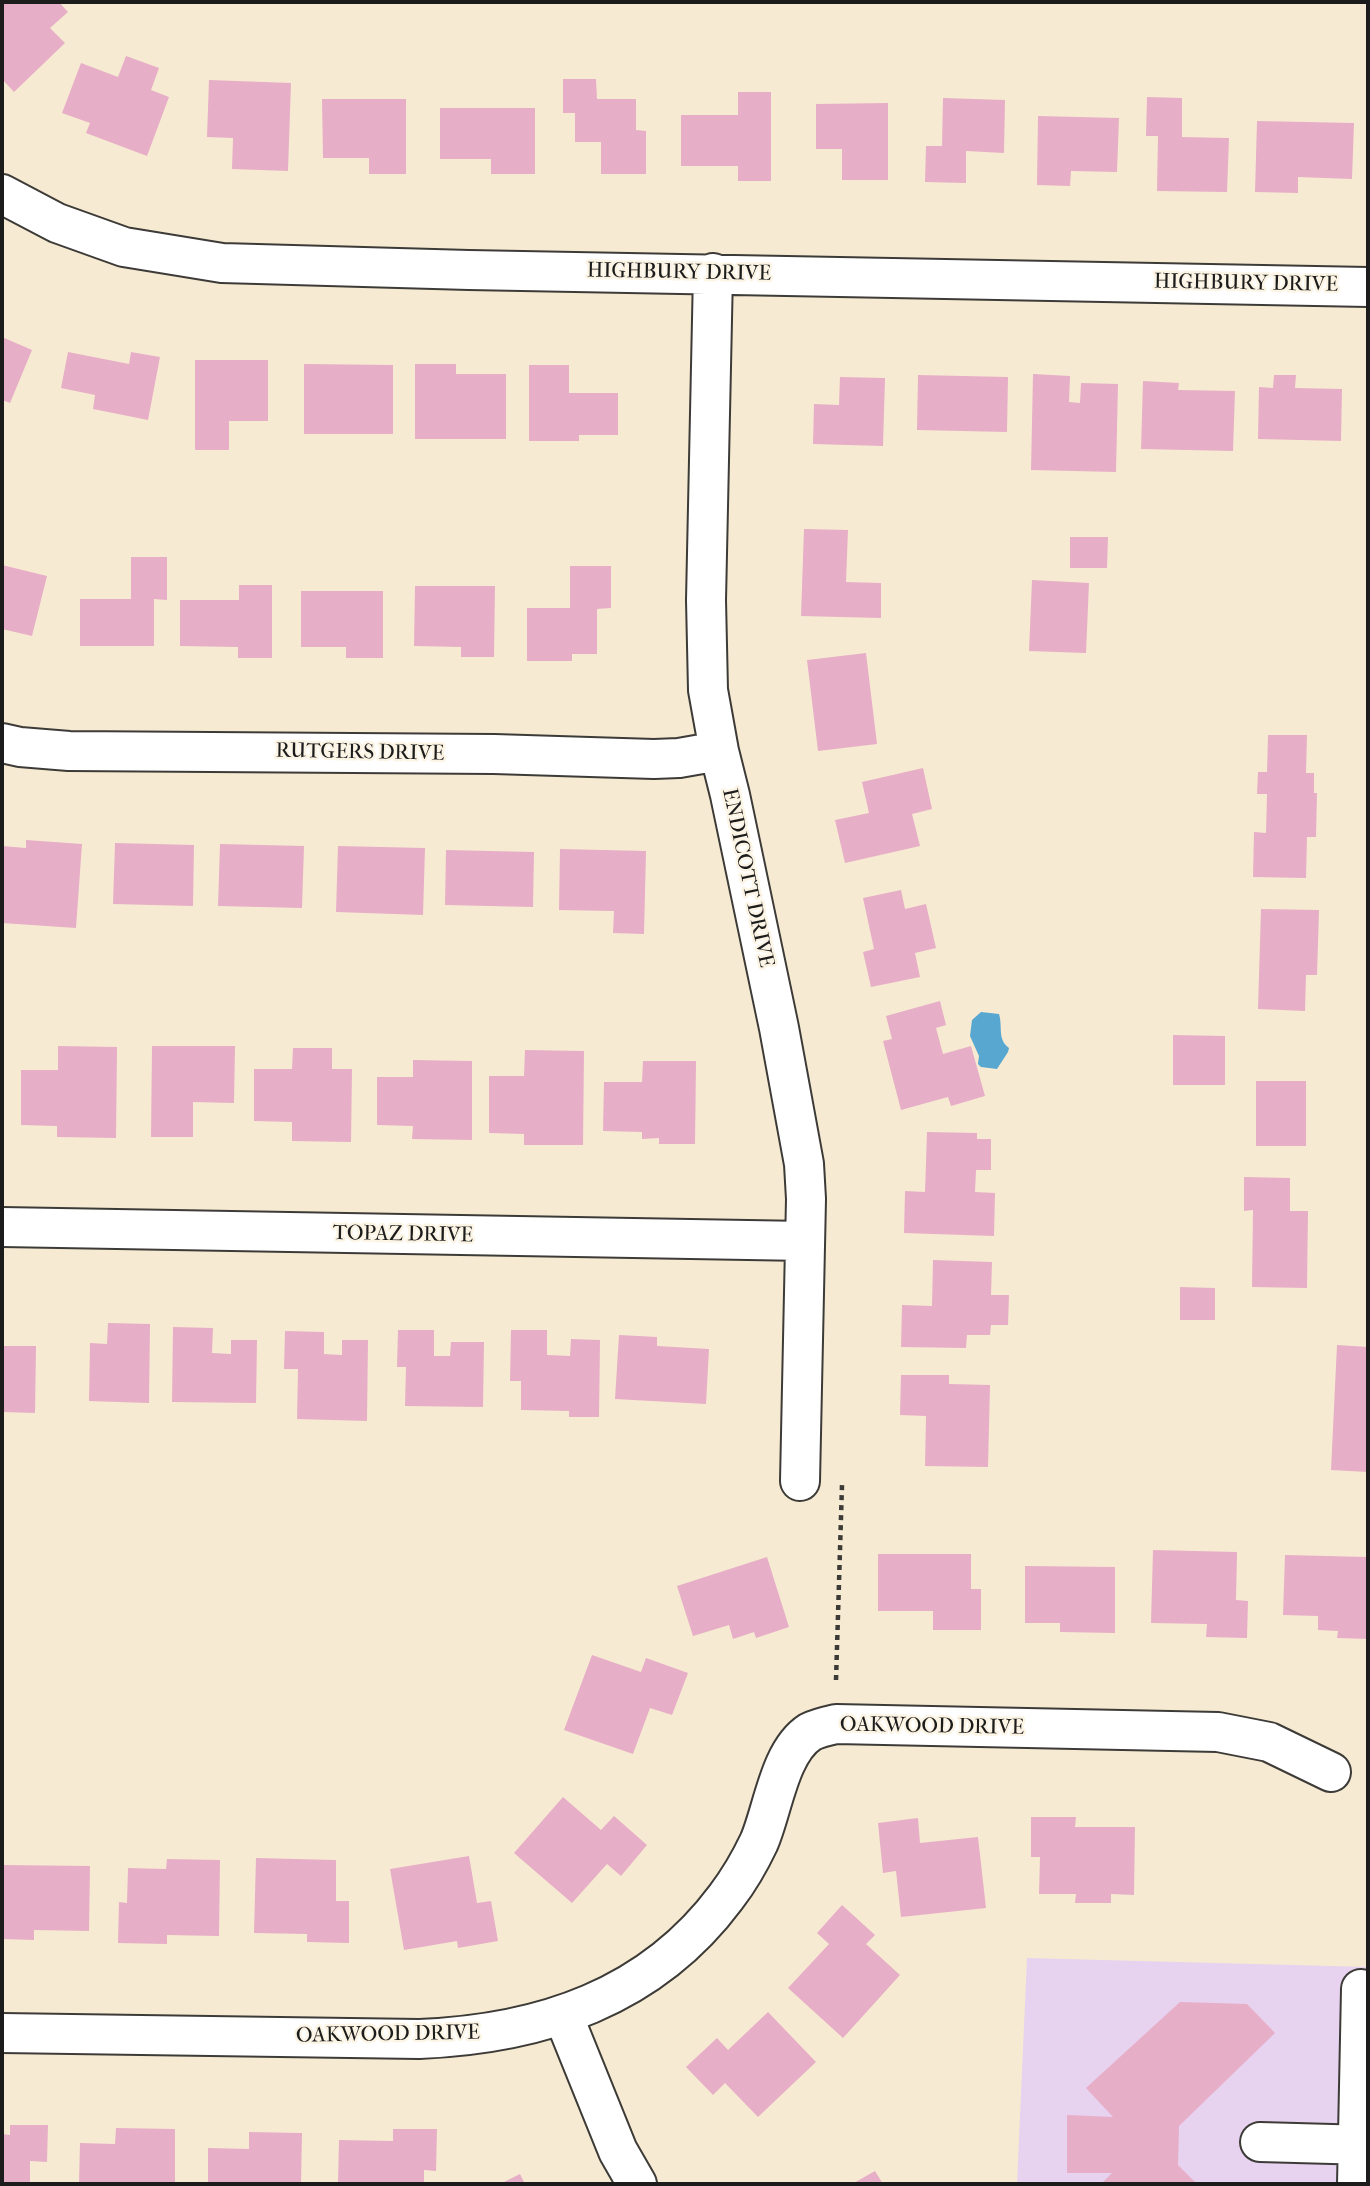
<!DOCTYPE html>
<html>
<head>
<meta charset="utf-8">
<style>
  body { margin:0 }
  #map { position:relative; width:1370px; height:2186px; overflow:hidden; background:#f7ead2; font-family:"IM FELL French Canon",serif }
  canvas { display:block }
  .frame { position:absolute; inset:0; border:4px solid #1c1c1c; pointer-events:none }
</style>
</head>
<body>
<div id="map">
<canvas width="1370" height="2186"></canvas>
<div class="frame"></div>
</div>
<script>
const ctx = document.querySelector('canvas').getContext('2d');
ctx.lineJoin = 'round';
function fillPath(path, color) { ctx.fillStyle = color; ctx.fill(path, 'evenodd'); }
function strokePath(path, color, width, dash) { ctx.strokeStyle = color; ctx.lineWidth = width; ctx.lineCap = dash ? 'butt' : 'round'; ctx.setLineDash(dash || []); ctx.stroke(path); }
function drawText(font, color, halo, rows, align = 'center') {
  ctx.font = font + ' "IM FELL French Canon",serif'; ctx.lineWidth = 5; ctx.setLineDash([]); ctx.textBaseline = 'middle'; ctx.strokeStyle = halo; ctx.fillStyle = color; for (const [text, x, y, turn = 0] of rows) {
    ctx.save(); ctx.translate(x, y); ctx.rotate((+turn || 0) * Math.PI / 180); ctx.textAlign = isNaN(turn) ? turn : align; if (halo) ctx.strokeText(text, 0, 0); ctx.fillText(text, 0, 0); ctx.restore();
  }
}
const built = new Path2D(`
  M1027,1958L1368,1967V2184H1017Z`);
const water = new Path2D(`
  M981,1012L999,1014C1003,1027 997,1039 1009,1048L1008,1052L997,1069L981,1067L978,1064L979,1056L970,1036L972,1020Z`);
const building = new Path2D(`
  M2,2H59L68,12L50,28L65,43L14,92L2,79Z
  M126,56L159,68L151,90L169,97L147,156L86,133L90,123L62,113L81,63L118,77Z
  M563,79H596L597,99H636V130L646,131V174H601V142H575V113H563Z
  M209,80L291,83L288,171L232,169L233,138L207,137Z
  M738,92H771V181H738V166H681V115H738Z
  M1147,97L1182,98V137L1229,138L1227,192L1157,191L1158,136H1146Z
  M943,98L1005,100L1004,153L966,151V183L925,182L926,146H942Z
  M322,99H406V174H369V158H323Z
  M888,103V180H842V149H816V104Z
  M440,108H535V174H491V159H440Z
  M1038,116L1119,118L1117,172L1071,171L1070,186L1037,185Z
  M1257,121L1354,123L1352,179L1298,177V193L1255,192Z
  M2,337L32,350L10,403L2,400Z
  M68,352L129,364L131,352L160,357L148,420L93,409L95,395L61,388Z
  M195,360H268V421H229V450H195Z
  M304,364L393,365V434H304Z
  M415,364H456V374H506V439H415Z
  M529,365H569V393H618V435H579V441H529Z
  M1033,374L1070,376L1069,402L1080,403L1081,383L1118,384L1116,472L1031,470Z
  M918,375L1008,377L1007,432L917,430Z
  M1274,375H1296L1295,388L1342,389L1341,441L1258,439L1259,387L1273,388Z
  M840,377L885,378L883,446L813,444L814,404L839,405Z
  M1143,381L1179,383L1178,390L1235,391L1233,451L1141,449Z
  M804,529L848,530L846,582L881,583V618L801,616Z
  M1070,537H1108L1107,568H1070Z
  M131,557H167V600L154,599V646H80V599H131Z
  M2,565L47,576L32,636L2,629Z
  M570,566H611V608L597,609V654H572V661H527V608H570Z
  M1032,580L1089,583L1086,653L1029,651Z
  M239,585H272V658H238V647L180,646V600H239Z
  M415,586H495L494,657H461V647L414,646Z
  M301,591H383V658H346V647H301Z
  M866,653L877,744L818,751L807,660Z
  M1268,735H1307L1306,773H1314V793H1317L1316,837H1307L1306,878L1253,877L1254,832L1266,833L1267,794H1257L1258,772H1267Z
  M923,768L932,809L912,814L920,846L845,863L835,820L869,813L862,782Z
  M26,840L82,844L76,928L2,923V846L26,848Z
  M115,843L194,845L193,906L113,904Z
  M220,844L304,846L302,908L218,906Z
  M338,846L425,848L423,915L336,912Z
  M560,849L646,851L644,934L613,933L614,911L559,910Z
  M446,850L534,852L533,907L445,905Z
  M901,890L905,909L926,904L936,948L915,953L920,977L871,987L863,952L874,949L863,898Z
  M1261,909L1319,910L1317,975H1306L1305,1011L1258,1009Z
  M940,1001L946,1025L936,1028L943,1054L971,1046L985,1096L951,1106L948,1097L901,1110L883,1041L892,1039L886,1016Z
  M1173,1035L1225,1036V1085H1173Z
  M58,1046L117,1047L116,1138L57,1137V1126L21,1125V1070H58Z
  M152,1046H235L234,1103L193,1102V1137H151Z
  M293,1048H332V1069H352L351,1142L292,1141V1122L254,1121V1069H292Z
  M525,1050L584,1051L583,1145H524V1134L489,1133V1076H524Z
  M413,1060L472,1061V1140L412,1139L413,1126L377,1125V1077H413Z
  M643,1061H696L695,1144H659V1138L642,1139V1132L603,1131L604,1082H642Z
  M1256,1081H1306V1146H1256Z
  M927,1132L977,1133V1139H991V1170H976L975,1192L995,1193L994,1236L904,1233L905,1191L925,1192Z
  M1244,1177L1290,1178V1211H1308L1307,1288L1252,1287L1253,1210L1244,1211Z
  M933,1260L992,1262L991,1295H1009L1008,1325H991L990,1335H967L966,1348L901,1347L902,1305L932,1306Z
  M1180,1287L1215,1288V1320H1180Z
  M108,1323L150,1324L149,1403L89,1401L90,1343L107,1344Z
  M173,1327L213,1328L212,1353L231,1354V1340H257L256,1403L172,1402Z
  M398,1330H434V1356H450L451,1342H484L483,1407L405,1406L406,1367H397Z
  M511,1330H547V1355L570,1356L571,1339L600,1340L599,1417H569V1411L521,1410V1381H510Z
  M285,1331L324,1332V1354L342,1355V1340H368L367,1421L297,1419L298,1369H284Z
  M619,1335L657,1337V1346L709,1349L706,1404L615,1399Z
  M1337,1345L1368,1347V1472L1331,1470Z
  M2,1346H36L35,1413L2,1412Z
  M901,1375H949V1384L990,1385L988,1467L925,1466L926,1416L900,1415Z
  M1153,1550L1237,1552L1236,1600L1248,1601L1247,1638L1206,1637L1207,1624L1151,1623Z
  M878,1554H971V1589H981V1630H933V1611H878Z
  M1285,1555L1368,1557V1639L1337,1638L1338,1631L1318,1630V1616L1283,1615Z
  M767,1557L789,1627L756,1638L754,1632L733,1639L729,1625L693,1636L677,1586Z
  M1025,1566L1115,1567V1633L1060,1632V1623H1025Z
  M592,1655L641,1672L646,1658L688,1673L672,1715L650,1708L633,1754L564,1730Z
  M563,1797L601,1830L614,1816L647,1845L621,1876L607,1864L572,1903L514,1853Z
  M1031,1817H1076L1075,1827H1135L1134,1895L1111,1894V1903H1075L1076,1894H1039L1040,1857H1031Z
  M918,1818L920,1843L978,1837L986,1908L901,1917L896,1871L883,1873L878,1823Z
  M469,1856L477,1903L491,1901L498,1941L458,1948L457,1941L404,1950L390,1869Z
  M256,1858L336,1860V1901H349V1943L307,1942V1934L254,1933Z
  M167,1859L220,1860L219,1936L167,1935V1944L118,1943L119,1902L127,1903L128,1868L166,1869Z
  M3,1865L90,1866L89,1931L34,1930V1940L2,1939Z
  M842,1905L875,1935L866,1944L900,1975L843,2038L788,1988L829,1944L817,1933Z
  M1180,2002L1247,2004L1275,2033L1179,2126L1178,2165L1197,2184H1101L1112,2173H1067V2115L1113,2117L1086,2088Z
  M768,2012L816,2062L758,2117L725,2083L713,2095L686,2067L717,2038L728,2050Z
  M10,2125H48L47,2162L30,2161V2184H2V2134L10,2135Z
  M116,2128L175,2129V2184H79L80,2143L115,2144Z
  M393,2129H437L436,2171L424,2170V2184H338L339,2140L393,2141Z
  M249,2132L302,2133L301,2184H208V2148L249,2149Z
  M875,2171L883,2184H852Z
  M520,2174L525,2184H500Z`);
const path = new Path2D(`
  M836,1680L842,1485`);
const minor = new Path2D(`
  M2,194L57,223L124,247L222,263L469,270L1368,287
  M713,273L706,600L708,690L719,751L730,795L779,1028L804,1164L806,1199L800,1481
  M2,743L20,747L69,751L494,754L654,759L679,758L719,751
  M2,1227L805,1241
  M563,2015L618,2151L637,2184
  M2,2033L419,2039C541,2034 651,1998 726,1897C739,1880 750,1861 759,1842C773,1810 779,1752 810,1732C818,1728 827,1726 836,1724L1218,1732L1269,1742L1331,1772
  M1260,2142L1368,2145
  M1357,2184L1361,1989`);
const streetNames = [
  ["HIGHBURY DRIVE",679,273,1],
  ["HIGHBURY DRIVE",1246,284,1],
  ["RUTGERS DRIVE",360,753,1],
  ["ENDICOTT DRIVE",747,878,78],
  ["TOPAZ DRIVE",403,1235,1],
  ["OAKWOOD DRIVE",932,1727,1],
  ["OAKWOOD DRIVE",388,2035,-1]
];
fillPath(built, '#e7d2ef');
fillPath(water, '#57a7d1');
fillPath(building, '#e7aec7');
strokePath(minor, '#3d3b37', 42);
strokePath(path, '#3d3b37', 4.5, [5, 5]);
strokePath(minor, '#fff', 38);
drawText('21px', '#1c1c1c', '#fcf5e5', streetNames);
</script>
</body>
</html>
